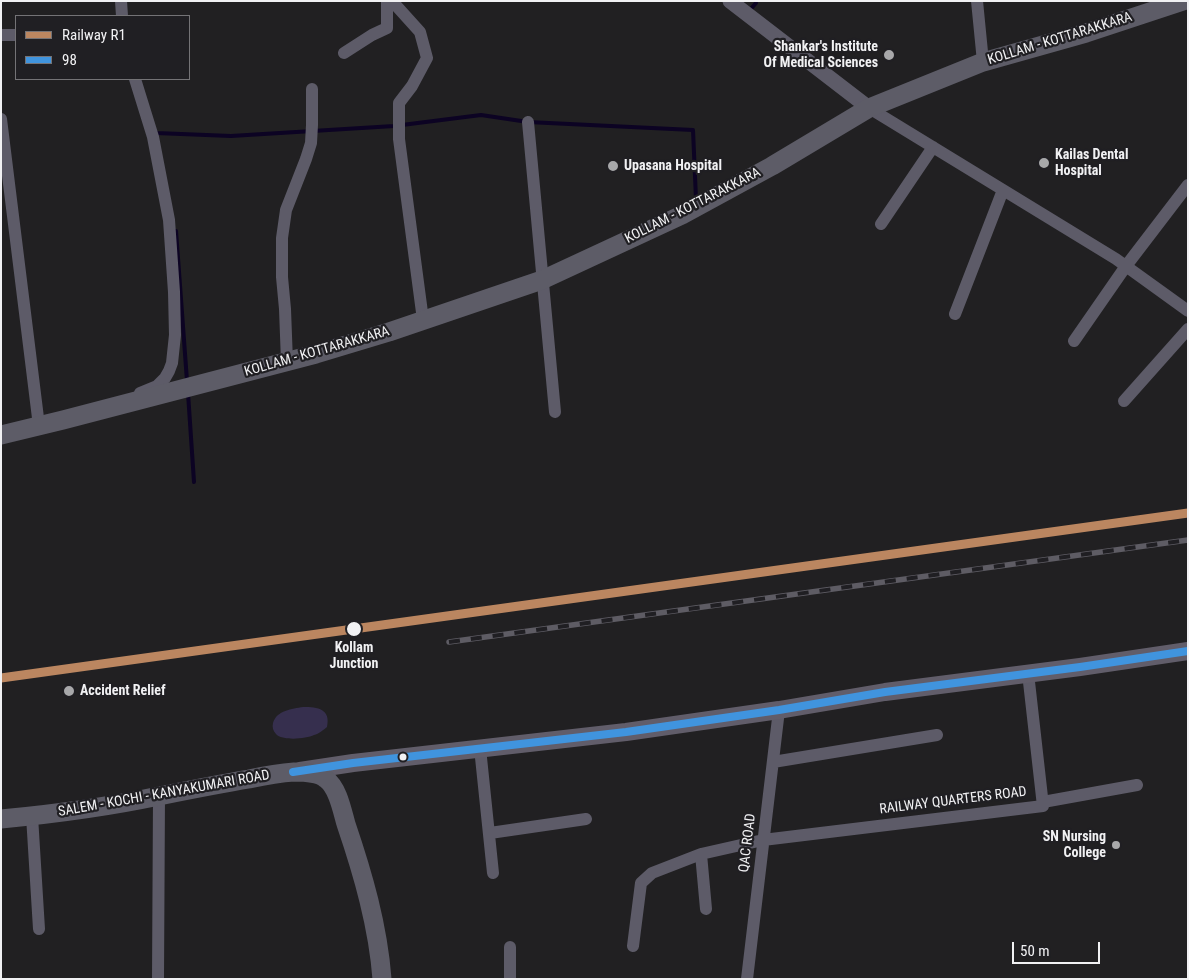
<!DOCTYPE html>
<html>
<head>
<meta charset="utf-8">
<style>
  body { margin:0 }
  #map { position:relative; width:1189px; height:980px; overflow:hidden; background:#212022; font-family:"Roboto Condensed",sans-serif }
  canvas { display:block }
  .frame { position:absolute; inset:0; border:2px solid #f1f1f3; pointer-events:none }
  .legend { position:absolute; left:15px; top:15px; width:175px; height:65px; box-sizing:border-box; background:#201f23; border:1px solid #747376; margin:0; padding:6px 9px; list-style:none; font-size:15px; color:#f1f1f3 }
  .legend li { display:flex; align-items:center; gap:10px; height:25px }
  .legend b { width:25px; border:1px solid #747376 }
  .scale { position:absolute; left:1012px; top:942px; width:88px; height:22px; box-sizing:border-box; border:2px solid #f1f1f3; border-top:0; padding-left:6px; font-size:15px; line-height:18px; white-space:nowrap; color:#f1f1f3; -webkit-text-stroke:4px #201f23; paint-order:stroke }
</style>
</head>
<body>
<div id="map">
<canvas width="1189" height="980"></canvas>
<div class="frame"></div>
<ul class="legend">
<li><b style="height:6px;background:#bb8660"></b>Railway R1</li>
<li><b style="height:6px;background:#4094de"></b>98</li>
</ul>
<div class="scale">50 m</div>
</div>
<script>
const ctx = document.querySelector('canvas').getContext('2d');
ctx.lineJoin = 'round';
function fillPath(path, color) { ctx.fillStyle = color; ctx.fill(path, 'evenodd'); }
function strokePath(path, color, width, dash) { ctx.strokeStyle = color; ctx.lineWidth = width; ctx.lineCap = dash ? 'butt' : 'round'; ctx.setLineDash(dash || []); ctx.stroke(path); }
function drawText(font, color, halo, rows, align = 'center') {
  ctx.font = font + ' "Roboto Condensed",sans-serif'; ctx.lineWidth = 4.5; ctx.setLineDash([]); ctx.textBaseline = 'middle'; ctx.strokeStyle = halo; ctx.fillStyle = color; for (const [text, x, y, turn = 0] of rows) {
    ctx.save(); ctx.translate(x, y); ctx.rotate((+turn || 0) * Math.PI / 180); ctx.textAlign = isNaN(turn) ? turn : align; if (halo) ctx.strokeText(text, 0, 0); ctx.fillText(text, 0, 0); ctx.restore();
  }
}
const green = new Path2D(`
  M303,707C318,707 331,709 327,727C323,730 319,734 314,735C306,739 282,741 276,734C273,731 272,727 273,723C277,710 292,709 303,707Z`);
const stream = new Path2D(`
  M749,11L756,3
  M155,131L156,133L231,136L394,126L481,115L528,122L693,130L696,199
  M176,231L187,381
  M188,393L194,482`);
const minor = new Path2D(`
  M121,1L122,16
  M392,1L420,32L427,58L412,86L399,103V139L423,320
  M977,1L983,62
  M1,35H16
  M344,53L372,35L387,28V1
  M135,79L153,137L169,220L174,292L175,335L172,363L169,371L165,378L157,386L140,393
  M869,108L1116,259L1188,311
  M1,119L39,426
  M528,122L555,412
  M881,224L933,147
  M955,314L1003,190
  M1074,341L1126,266L1188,185
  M287,362L285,309L282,277V238L286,210L306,159L311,143L312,125V89
  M1124,401L1188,329
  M480,748L493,873
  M773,762L937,735
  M1043,802L1137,785
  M32,816L39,929
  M490,833L586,819
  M701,854L706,909
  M633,946L641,883L652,873L701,854L763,840L1043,806L1028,673
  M510,947V979
  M158,979L159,796
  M747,979L779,710`);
const tertiary = new Path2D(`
  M730,1L869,108`);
const secondary = new Path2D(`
  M300,771L353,763L626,732L779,710L885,692L1080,667L1188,651`);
const primary = new Path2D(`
  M1,435L63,420L316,354L389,332L542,280L682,215L772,166L869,108L983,62L1086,33L1183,1
  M1,819C54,814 107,807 159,796C189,790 219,784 249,779C263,776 279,773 294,772C304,772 318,772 326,779C338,788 342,810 346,824C363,874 378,926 382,979`);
const rail = new Path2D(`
  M449,642L1188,540`);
const bus1 = new Path2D(`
  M293,772L353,763L626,732L779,710L885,692L1080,667L1188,651`);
const rail1 = new Path2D(`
  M1,678L1188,513`);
const markers = [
  [889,55,6,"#a8a8aa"],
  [1044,163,6,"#a8a8aa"],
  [613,166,6,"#a8a8aa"],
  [354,629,8,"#f1f1f3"],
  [69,691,6,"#a8a8aa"],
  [403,757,4.5,"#f1f1f3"],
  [1116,845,5,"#a8a8aa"]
];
const streetNames = [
  ["KOLLAM - KOTTARAKKARA",1060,39,-17],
  ["KOLLAM - KOTTARAKKARA",693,206,-27],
  ["KOLLAM - KOTTARAKKARA",317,352,-16],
  ["SALEM - KOCHI - KANYAKUMARI ROAD",164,794,-10],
  ["RAILWAY QUARTERS ROAD",953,801,-7],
  ["QAC ROAD",748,843,-83]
];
const poiNames = [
  ["Shankar's Institute",878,47,"right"],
  ["Of Medical Sciences",878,63,"right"],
  ["Kailas Dental",1055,155],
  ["Hospital",1055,171],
  ["Upasana Hospital",624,166],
  ["Accident Relief",80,691],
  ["SN Nursing",1106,837,"right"],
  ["College",1106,853,"right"]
];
const stopNames = [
  ["Kollam",354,648],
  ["Junction",354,664]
];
fillPath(green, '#362f4e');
strokePath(stream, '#0c0323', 4);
strokePath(minor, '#5d5b68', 12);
strokePath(tertiary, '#5d5b68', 15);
strokePath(secondary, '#615d6a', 18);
strokePath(primary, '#5d5c67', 19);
strokePath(rail, '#5e5c64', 5.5);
strokePath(rail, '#201f23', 4, [11]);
strokePath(bus1, '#4094de', 8);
strokePath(rail1, '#bb8660', 9);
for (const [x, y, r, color] of markers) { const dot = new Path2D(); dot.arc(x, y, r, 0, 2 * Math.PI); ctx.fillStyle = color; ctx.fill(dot); strokePath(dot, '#201f23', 2); }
drawText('14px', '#f1f1f3', '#201f23', streetNames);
drawText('bold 14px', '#f1f1f3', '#201f23', poiNames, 'left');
drawText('bold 14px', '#f1f1f3', '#201f23', stopNames);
</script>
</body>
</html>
